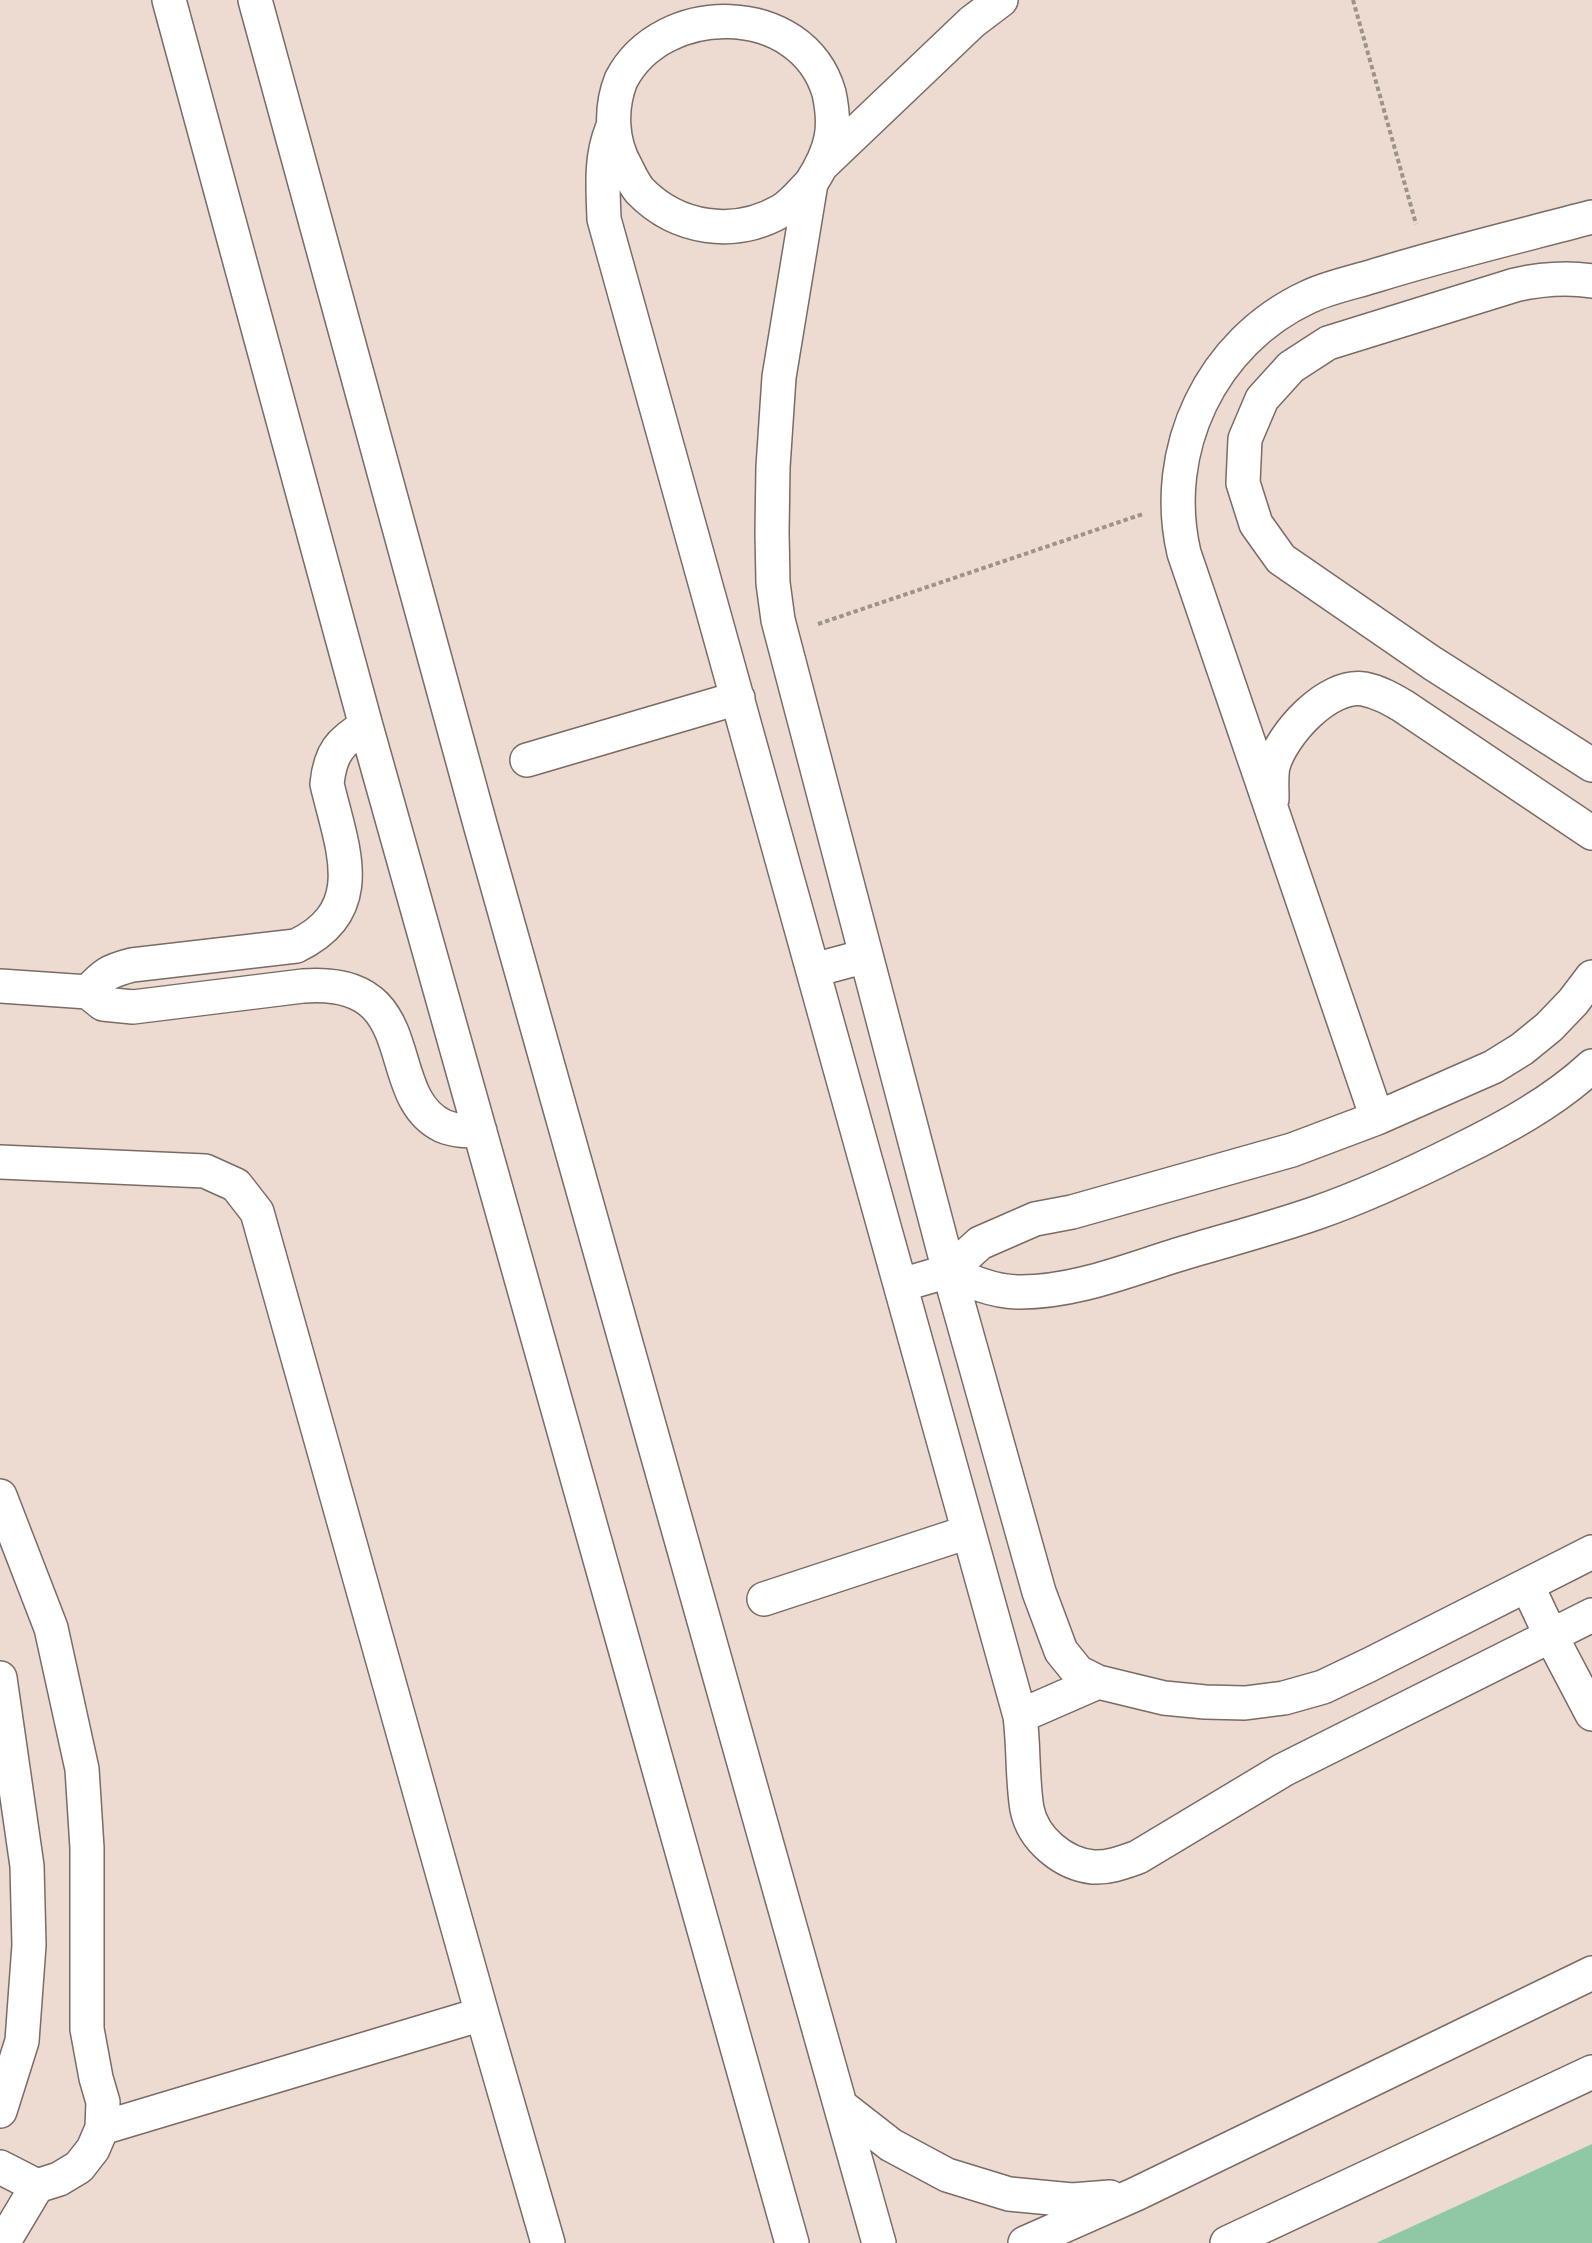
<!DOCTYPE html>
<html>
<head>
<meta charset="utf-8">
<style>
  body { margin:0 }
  canvas { display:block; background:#eddbd2 }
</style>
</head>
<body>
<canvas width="1592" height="2243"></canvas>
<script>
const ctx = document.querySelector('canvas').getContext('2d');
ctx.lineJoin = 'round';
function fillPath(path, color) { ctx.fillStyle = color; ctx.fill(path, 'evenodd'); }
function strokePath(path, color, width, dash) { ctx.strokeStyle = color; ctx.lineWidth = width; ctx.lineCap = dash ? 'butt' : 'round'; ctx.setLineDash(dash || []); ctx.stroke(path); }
const green = new Path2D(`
  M1592,2144V2243H1376Z`);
const path = new Path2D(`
  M1353,0L1416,224
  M818,624L1143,514`);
const minor = new Path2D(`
  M169,0L366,726L792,2243
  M255,0L480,824L879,2243
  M612,129C600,159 603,187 604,219L1020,1716C1024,1746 1022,1779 1027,1809C1033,1839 1063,1864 1093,1867C1109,1868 1124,1862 1138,1857L1283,1770L1592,1615
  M823,164L972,22L1001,0
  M811,183C802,192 792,205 781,211C734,238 677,229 640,191C634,184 630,175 626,167C611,141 610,108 621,80C662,0 802,0 829,93C832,107 834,123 831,138C828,154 820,169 811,183L779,377L773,467L772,532L773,583L778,620L949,1271L1039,1592L1061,1651L1078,1672L1098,1682L1164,1698L1205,1702L1245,1703L1284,1698L1323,1687L1369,1665L1592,1552
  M1592,281C1565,277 1542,279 1515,285L1328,343L1291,367L1262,399L1245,439L1243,483L1256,524L1281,559L1432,663L1592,765
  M527,760L738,698
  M1272,799C1272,788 1271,776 1273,766C1282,734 1328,683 1364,689C1379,692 1391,699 1403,706L1592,833
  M814,970L866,956
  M0,986L88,992L103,1004L133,1007L303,986C427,976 378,1095 443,1126C455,1131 467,1131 480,1131
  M88,992C104,974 109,971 132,965L296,946C371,910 342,848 327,784C330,753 340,741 366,726
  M1377,1118L1184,553C1160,450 1211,342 1308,297C1329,287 1355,282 1377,275C1448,253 1520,236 1592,217
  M0,1162L205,1171L236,1185L257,1212L482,2014L548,2243
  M949,1271C971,1282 992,1291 1017,1292C1072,1293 1126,1271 1177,1255C1223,1241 1270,1229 1316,1213C1365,1196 1412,1174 1458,1151C1505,1128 1553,1102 1592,1066
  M901,1285L949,1271L980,1243L1035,1219L1072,1212L1292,1150L1377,1118L1493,1067L1522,1049L1549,1027L1573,1002L1592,977
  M0,1496L51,1628L82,1769L87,1848V2029L96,2078L103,2102L102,2128L93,2149L79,2167L59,2179L37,2186L3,2243
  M1527,1585L1551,1636L1592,1714
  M764,1599L968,1532
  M0,1678L27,1866L29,1945L22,2041L0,2111
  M1020,1716L1098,1682
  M841,2106L891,2145L947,2175L1009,2194L1072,2200L1110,2197
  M102,2128L482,2014
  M0,2167L37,2186
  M1025,2243L1136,2194L1592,1973
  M1227,2243L1592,2072`);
fillPath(green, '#90c8a6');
strokePath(minor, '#7b6b64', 36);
strokePath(path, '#9f928c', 4, [4.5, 3]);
strokePath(minor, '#fff', 33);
</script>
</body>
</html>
